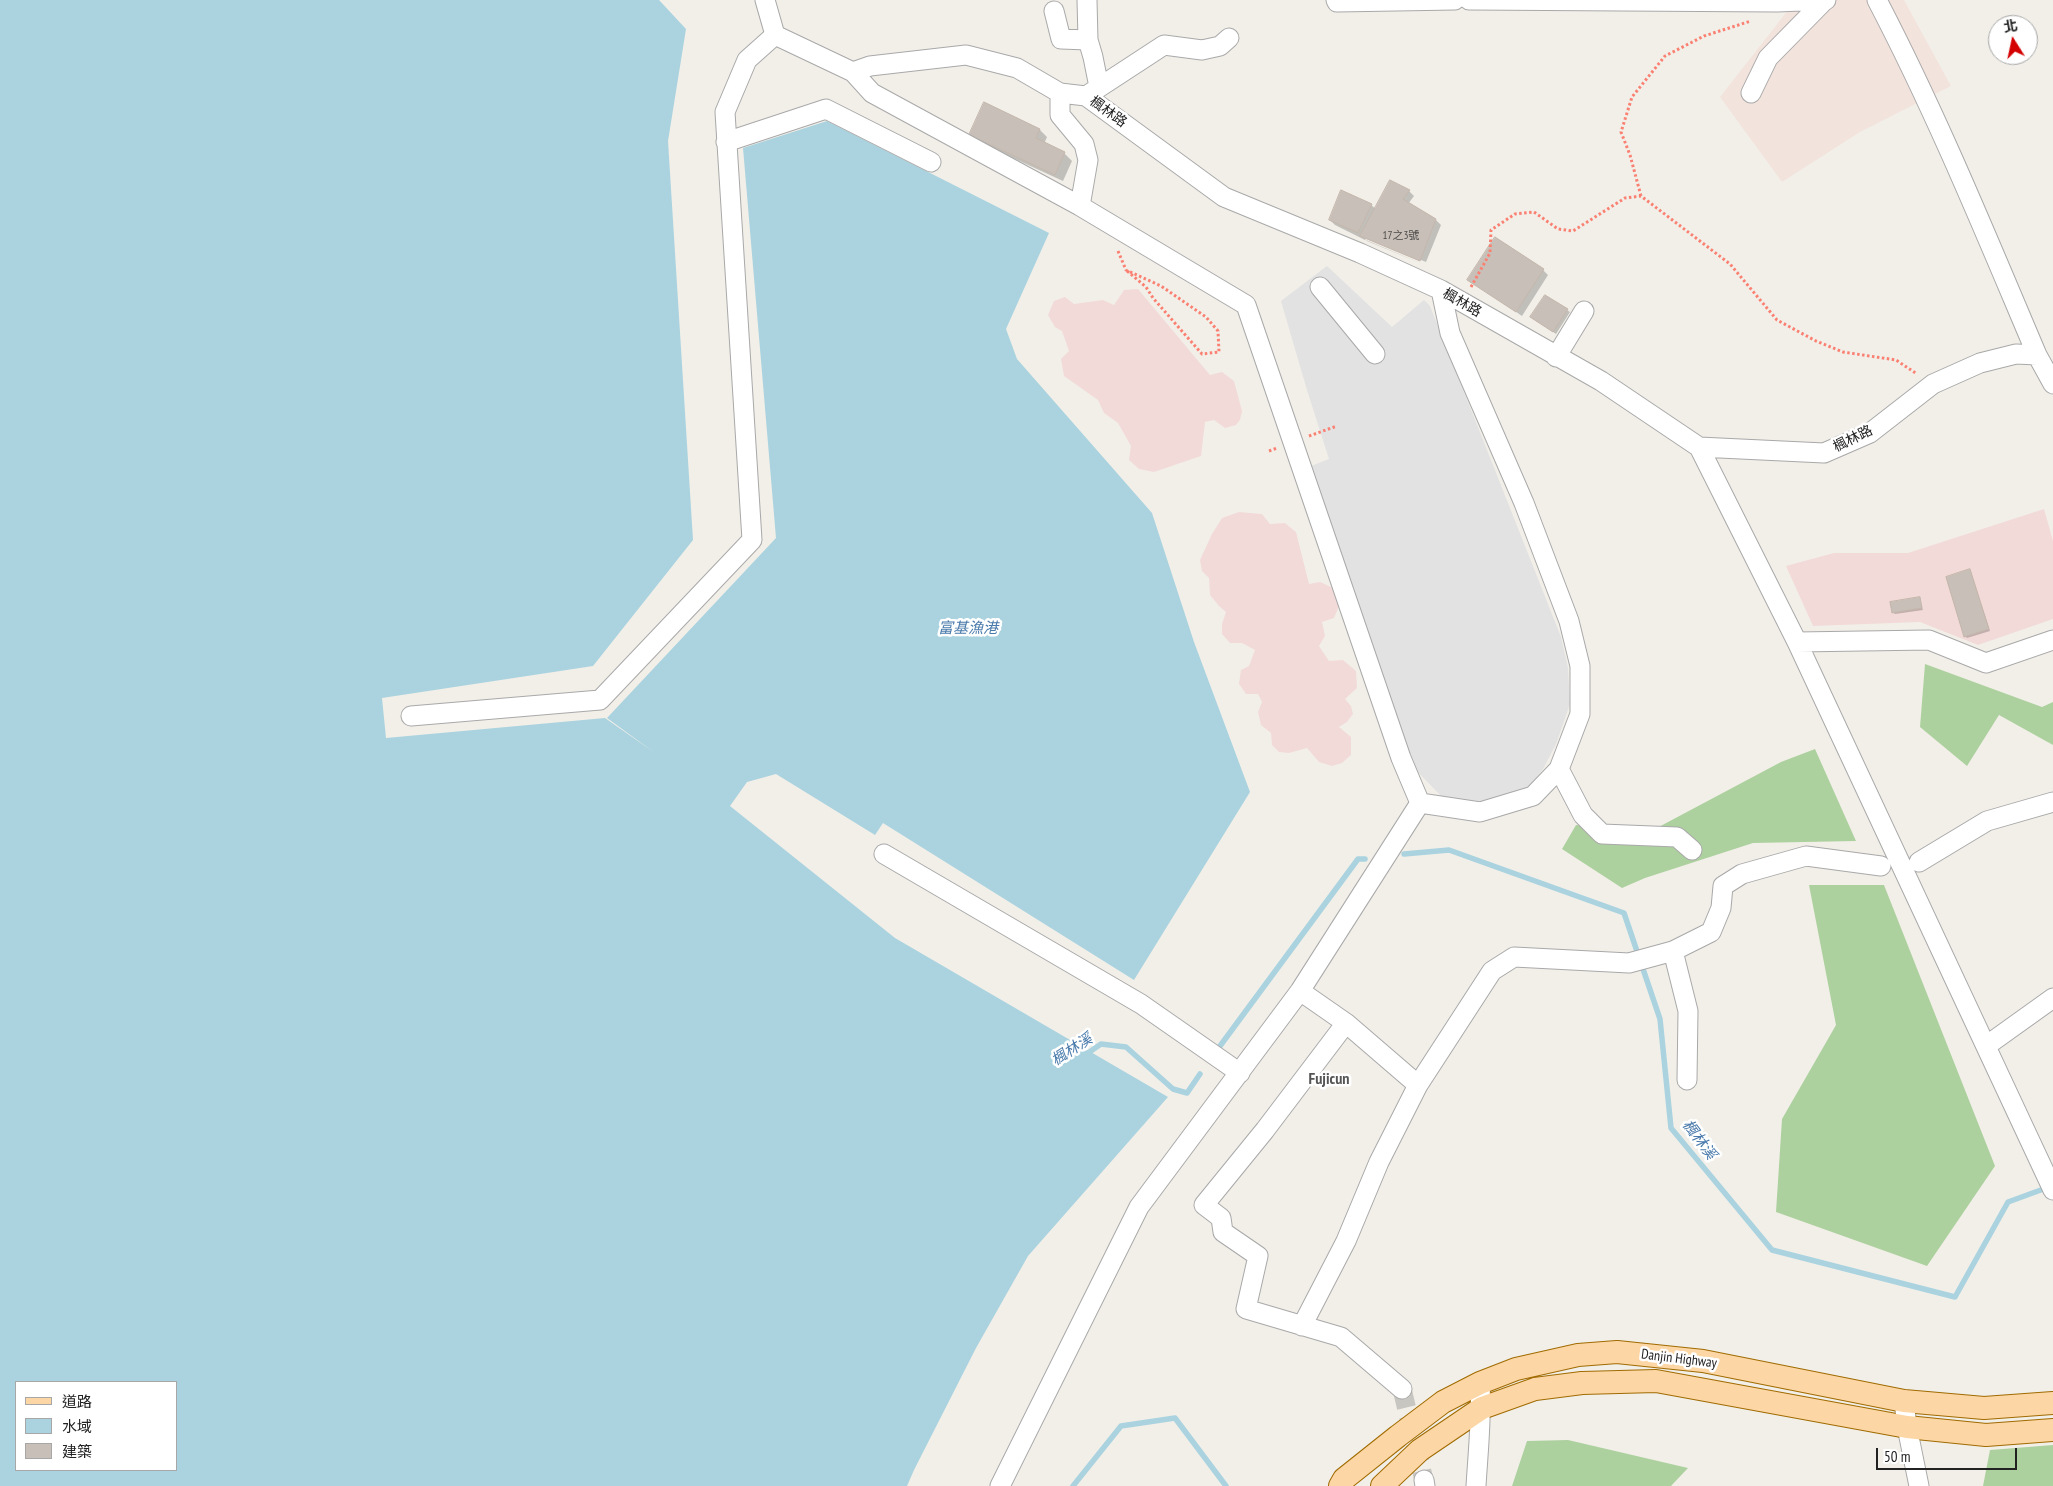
<!DOCTYPE html>
<html>
<head>
<meta charset="utf-8">
<style>
  body { margin:0 }
  #map { position:relative; width:2053px; height:1486px; overflow:hidden; background:#f2efe9; font-family:"PT Sans Narrow","Noto Sans TC",sans-serif }
  canvas { display:block }
  .legend { position:absolute; left:15px; top:1381px; width:162px; height:90px; box-sizing:border-box; background:#fff; border:1px solid #a7a7a7; margin:0; padding:6px 9px; list-style:none; font-size:15px; color:#222 }
  .legend li { display:flex; align-items:center; gap:10px; height:25px }
  .legend b { width:25px; border:1px solid #a7a7a7 }
  .north { position:absolute; left:1988px; top:15px; width:50px; height:50px; box-sizing:border-box; background:#fff; border:1px solid #a7a7a7; border-radius:50%; rotate:350deg; font-size:14px; font-weight:700; line-height:20px; text-align:center; color:#222 }
  .north::after { content:''; display:block; margin:auto; width:18px; height:22px; background:#d40000; clip-path:polygon(50% 0,100% 100%,50% 72%,0 100%) }
  .scale { position:absolute; left:1876px; top:1448px; width:141px; height:22px; box-sizing:border-box; border:2px solid #222; border-top:0; padding-left:6px; font-size:15px; line-height:18px; white-space:nowrap; color:#222; -webkit-text-stroke:4px #fff; paint-order:stroke }
</style>
</head>
<body>
<div id="map">
<canvas width="2053" height="1486"></canvas>
<ul class="legend">
<li><b style="height:6px;background:#fcd6a4"></b>道路</li>
<li><b style="height:14px;background:#aad3df"></b>水域</li>
<li><b style="height:14px;background:#c7bfb8"></b>建築</li>
</ul>
<div class="north">北</div>
<div class="scale">50 m</div>
</div>
<script>
const ctx = document.querySelector('canvas').getContext('2d');
ctx.lineJoin = 'round';
function fillPath(path, color) { ctx.fillStyle = color; ctx.fill(path, 'evenodd'); }
function strokePath(path, color, width, dash) { ctx.strokeStyle = color; ctx.lineWidth = width; ctx.lineCap = dash ? 'butt' : 'round'; ctx.setLineDash(dash || []); ctx.stroke(path); }
function drawText(font, color, halo, rows, align = 'center') {
  ctx.font = font + ' "PT Sans Narrow","Noto Sans TC",sans-serif'; ctx.lineWidth = 5; ctx.setLineDash([]); ctx.textBaseline = 'middle'; ctx.strokeStyle = halo; ctx.fillStyle = color; for (const [text, x, y, turn = 0] of rows) {
    ctx.save(); ctx.translate(x, y); ctx.rotate((+turn || 0) * Math.PI / 180); ctx.textAlign = isNaN(turn) ? turn : align; if (halo) ctx.strokeText(text, 0, 0); ctx.fillText(text, 0, 0); ctx.restore();
  }
}
const commercial = new Path2D(`
  M1138,289L1210,375L1222,372L1234,381L1242,411L1240,420L1236,425L1225,428L1214,420L1205,422L1201,456L1154,472L1139,469L1129,460L1131,446L1118,423L1104,413L1098,400L1064,376L1061,359L1069,351L1062,331L1055,327L1048,315L1054,301L1065,297L1074,304L1103,300L1114,305L1124,290Z
  M2044,509L2053,541V619L1978,645L1920,622L1813,626L1786,566L1834,553H1908Z
  M1239,512L1262,514L1270,524L1285,523L1296,532L1309,584L1320,582L1331,587L1337,593L1339,606L1334,618L1322,622L1325,636L1319,646L1329,661L1343,660L1356,671L1357,688L1345,699L1351,706L1353,714L1347,722L1339,727L1351,737V755L1342,763L1332,766L1319,762L1307,748L1289,753L1279,752L1272,745L1271,733L1261,725L1258,712L1262,702L1258,694H1246L1239,684L1241,670L1249,666L1255,650L1242,643H1230L1222,634V624L1226,612L1219,606L1210,595L1209,578L1202,571L1200,560L1212,534L1222,518Z`);
const military = new Path2D(`
  M1796,0H1904L1951,86L1860,132L1782,182L1720,97Z`);
const forest = new Path2D(`
  M1925,664L2042,707L2053,702V745L1999,715L1967,766L1920,727Z
  M1815,749L1856,841L1753,843L1645,878L1622,888L1562,849L1576,825L1653,830L1781,762Z
  M1809,885H1884L1995,1166L1927,1266L1776,1212L1782,1119L1836,1025Z
  M1568,1440L1688,1468L1671,1486H1512L1527,1441Z
  M2053,1445V1486H1983L1990,1450Z`);
const parking = new Path2D(`
  M1327,266L1392,327L1424,300L1430,306L1561,637L1568,668L1570,704L1556,744L1543,769L1528,788L1475,805L1441,796L1413,767L1311,466L1329,459L1307,390L1281,301Z`);
const water = new Path2D(`
  M0,0H659L686,29L668,141L693,540L593,666L382,698L386,738L605,718L655,753L607,718L776,538L743,148L827,121L1049,233L1006,329L1017,359L1152,513L1194,642L1250,792L1134,980L883,823L875,835L776,774L747,782L730,806L895,938L1168,1097L1028,1256L976,1348L914,1470L907,1486H0ZM16,1382H176V1470H16Z`);
const shadow = new Path2D(`
  M1040,130L1047,137L1044,144L1064,153L1072,161L1063,181L978,142L970,134Z
  M1409,191L1414,196L1408,204L1436,220L1441,225L1426,262L1367,238L1365,240L1335,225L1330,220L1371,205L1376,209Z
  M1366,240L1425,265L1367,241Z
  M1543,270L1548,275L1522,316L1469,280Z
  M1545,296L1570,312L1556,334L1534,319Z
  M1970,571L1990,631L1967,638L1965,636Z
  M1919,599L1923,610L1895,614L1893,612Z`);
const stream = new Path2D(`
  M1404,854L1449,850L1624,913L1660,1019L1671,1128L1772,1250L1955,1297L2008,1202L2049,1187
  M1220,1046L1358,859H1365
  M1085,1055L1101,1044L1126,1047L1173,1089L1187,1093L1200,1074
  M1073,1486L1121,1426L1175,1418L1226,1486`);
const building = new Path2D(`
  M984,102L1040,129L1036,138L1065,152L1055,175L969,135Z
  M1390,180L1410,190L1403,199L1436,219L1420,261L1360,236Z
  M1341,190L1372,204L1358,233L1329,220Z
  M1495,237L1544,269L1516,312L1467,280Z
  M1545,295L1568,309L1553,332L1530,317Z
  M1970,569L1989,629L1964,637L1946,577Z
  M1920,597L1922,608L1892,613L1890,602Z`);
const minorTunnel = new Path2D(`
  M1402,1389L1424,1480`);
const path = new Path2D(`
  M1641,196L1630,155L1621,132L1632,97L1665,56L1704,36L1751,21
  M1118,251L1126,270L1161,286L1206,317L1218,331L1219,352L1202,354L1153,298L1146,287L1126,270
  M1471,287L1490,253L1491,230L1515,214L1534,212L1558,229L1573,231L1625,198L1641,196L1730,264L1777,320L1816,341L1843,352L1896,360L1917,374
  M1309,436L1337,426
  M1269,451L1277,448`);
const minor = new Path2D(`
  M765,0L775,35L853,72L872,93L1080,206L1246,305L1401,758L1420,803
  M1087,0L1088,40L1093,57L1099,87
  M1336,0L1337,2L1455,0
  M1469,0L1777,2L1826,0
  M1877,0C1937,115 1986,235 2037,355
  M1054,11L1061,39L1088,40
  M853,72L870,66L966,55L1017,68L1060,93L1086,96L1224,197L1360,253L1441,290L1601,381L1699,447L1824,453L1870,433L1933,384L1980,363L2016,354L2037,355L2053,384
  M1060,93V115L1084,144L1088,160L1080,206
  M1751,93L1768,58L1824,1
  M1086,96L1164,45L1202,50L1220,46L1229,38
  M726,142L826,109L931,162
  M1320,287L1375,354
  M1556,357L1584,311
  M1699,447L1797,642L2053,1190
  M1797,642L1929,640L1986,663L2053,640
  M411,716L600,700L752,540L725,112L747,60L775,35
  M1559,769L1583,815L1602,834L1677,837L1692,850
  M1420,803L1480,812L1533,796L1559,769L1580,714V666L1569,621L1524,503L1450,333L1441,290
  M884,854L1141,1004L1240,1073
  M1919,862L1987,821L2053,802
  M1673,951L1688,1011L1687,1080
  M1300,991L1346,1023L1418,1085
  M1346,1023L1265,1130L1204,1205L1221,1218L1223,1232L1258,1256L1246,1309L1341,1337L1402,1389
  M1986,1046L2053,998
  M1302,1326L1346,1241L1379,1162L1418,1085L1492,971L1514,957L1629,963L1673,951L1711,932L1721,908L1723,886L1742,874L1806,856L1881,866
  M1904,1401L1907,1427L1919,1486
  M1424,1480L1425,1486
  M1000,1486L1139,1207L1300,991L1420,803
  M1476,1486C1478,1452 1482,1417 1480,1383`);
const major = new Path2D(`
  M1340,1486L1344,1479L1398,1436L1443,1402L1480,1383L1516,1369L1578,1355L1617,1352L1703,1361L1904,1401L1984,1408L2053,1403
  M1382,1486L1420,1450L1482,1408L1535,1389L1582,1383L1656,1381L1907,1427L1986,1435L2053,1430`);
const numberNames = [
  ["17之3號",1401,236]
];
const streetNames = [
  ["楓林路",1108,112,36],
  ["楓林路",1462,303,30],
  ["楓林路",1853,439,-26],
  ["Danjin Highway",1679,1359,7]
];
const waterNames = [
  ["富基漁港",968,629],
  ["楓林溪",1072,1050,-33],
  ["楓林溪",1699,1140,53]
];
const quarterNames = [
  ["Fujicun",1329,1079]
];
fillPath(commercial, '#f2dad9');
fillPath(military, '#f3e3dd');
fillPath(forest, '#add19e');
fillPath(parking, '#e2e2e2');
fillPath(water, '#aad3df');
fillPath(shadow, '#0003');
strokePath(stream, '#aad3df', 5.5);
fillPath(building, '#c7bfb8');
strokePath(building, '#c4b6ab', 1);
strokePath(minorTunnel, '#c8c6c1', 19, [19, 9]);
strokePath(minor, '#a9a9a9', 21);
strokePath(major, '#a06b00', 24);
strokePath(path, '#fa8072', 3, [2.5, 2.5]);
strokePath(minor, '#fff', 19);
strokePath(major, '#fcd6a4', 22);
drawText('11px', '#4b4948', null, numberNames);
drawText('14px', '#222', '#fff', streetNames);
drawText('italic 15px', '#4a7aab', '#fff', waterNames);
drawText('bold 16px', '#555', '#fff', quarterNames);
</script>
</body>
</html>
